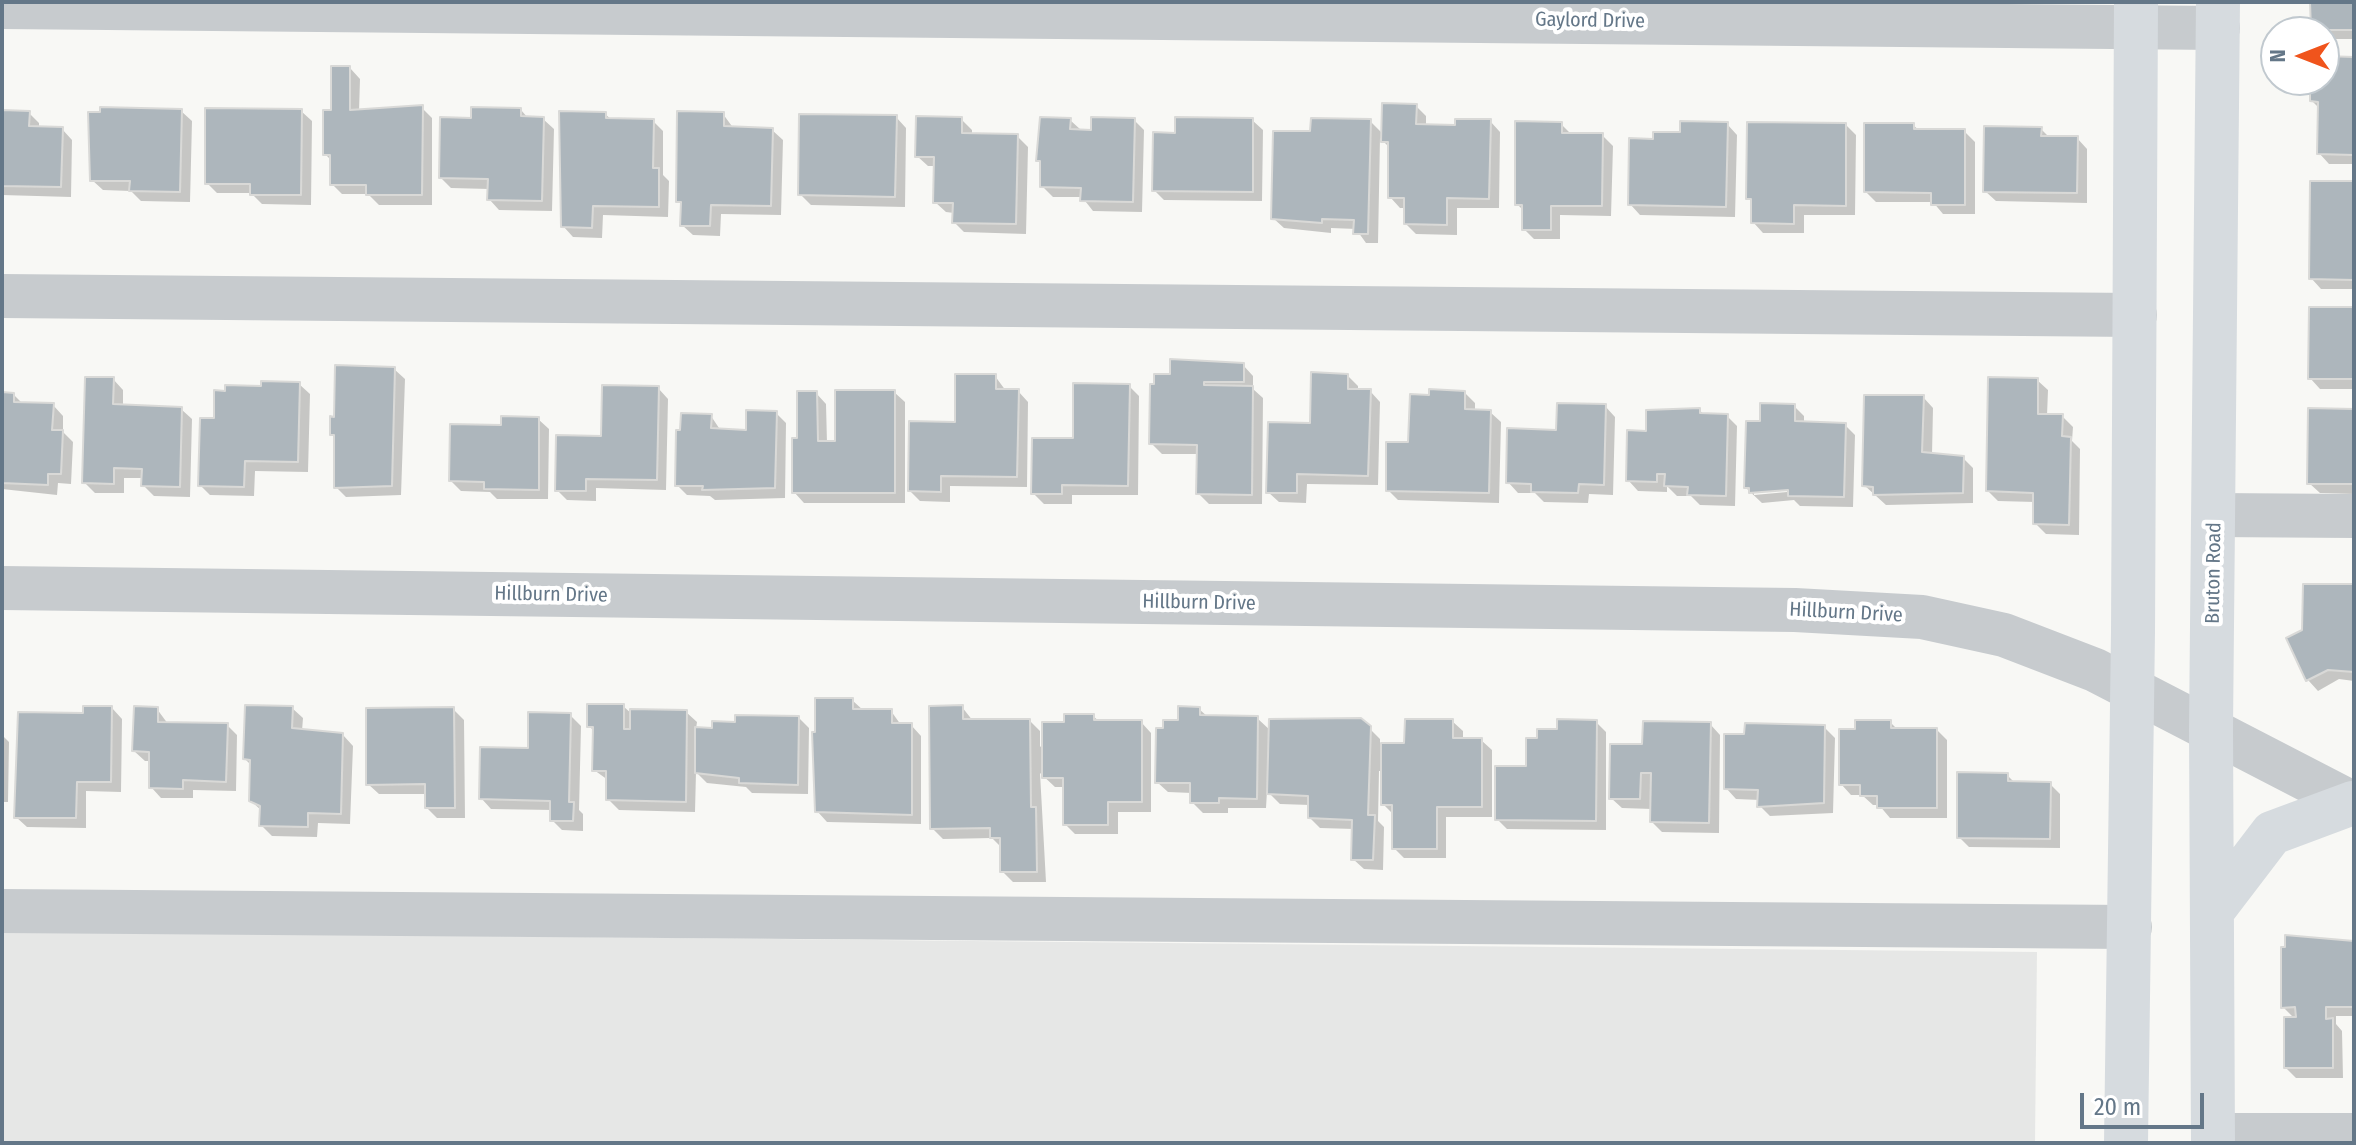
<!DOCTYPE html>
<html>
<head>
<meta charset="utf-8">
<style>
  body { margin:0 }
  #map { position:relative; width:2356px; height:1145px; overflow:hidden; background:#f8f8f5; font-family:"Fira Sans Condensed",sans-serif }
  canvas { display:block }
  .frame { position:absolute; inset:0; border:4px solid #647788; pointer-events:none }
  .north { position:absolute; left:2260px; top:16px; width:80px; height:80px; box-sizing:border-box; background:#fff; border:2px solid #c1c9cf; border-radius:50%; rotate:270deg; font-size:22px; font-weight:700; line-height:32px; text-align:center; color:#647788 }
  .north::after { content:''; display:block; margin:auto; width:28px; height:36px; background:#f0541c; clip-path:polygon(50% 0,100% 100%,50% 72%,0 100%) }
  .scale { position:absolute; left:2080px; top:1093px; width:124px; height:36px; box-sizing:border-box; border:4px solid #647788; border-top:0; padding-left:10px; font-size:24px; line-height:28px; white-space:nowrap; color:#647788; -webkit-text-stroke:6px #fff; paint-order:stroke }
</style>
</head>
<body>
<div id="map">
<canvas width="2356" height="1145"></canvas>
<div class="frame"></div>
<div class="north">N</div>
<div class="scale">20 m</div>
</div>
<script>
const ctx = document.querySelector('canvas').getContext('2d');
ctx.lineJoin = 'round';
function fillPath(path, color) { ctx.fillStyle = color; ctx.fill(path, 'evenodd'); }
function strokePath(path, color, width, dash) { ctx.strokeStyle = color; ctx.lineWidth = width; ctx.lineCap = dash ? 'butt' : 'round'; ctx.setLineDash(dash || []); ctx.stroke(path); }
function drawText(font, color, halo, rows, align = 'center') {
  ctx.font = font + ' "Fira Sans Condensed",sans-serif'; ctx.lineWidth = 8; ctx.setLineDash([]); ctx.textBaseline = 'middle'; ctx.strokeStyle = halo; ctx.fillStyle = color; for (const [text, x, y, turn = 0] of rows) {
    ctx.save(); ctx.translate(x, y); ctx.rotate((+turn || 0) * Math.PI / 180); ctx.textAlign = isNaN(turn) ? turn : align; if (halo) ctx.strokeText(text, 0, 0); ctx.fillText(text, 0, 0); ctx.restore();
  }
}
const built = new Path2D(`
  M2,931L2037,952L2035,1143H2Z`);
const shadow = new Path2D(`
  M2312,2H2354V39H2324V32L2313,29Z
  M2324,58L2354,59V164H2329L2319,153L2320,109L2312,101V80H2324Z
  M350,68L360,79L359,112L422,108L432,118V205H379L368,194H342L332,184V161L325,154L333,112Z
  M1416,106L1426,116V126L1457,127L1490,121L1500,132L1499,208H1457V235L1416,234L1406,224V208H1400L1390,197V148L1380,138L1378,243H1366L1356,229L1331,228V233L1284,228L1273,218L1312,133L1370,121L1383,134Z
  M521,110L528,118L543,119L554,129L552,211L499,210L489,199V189L451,188L441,178L473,120Z
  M181,111L192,121L190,202L141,201L131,191L103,190L92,180Z
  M301,111L312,121L311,205L262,204L251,193H217L207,183Z
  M2,112L29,113L39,123V129H62L72,140L71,197L2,195Z
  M605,114L612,120L653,121L663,131V175L669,181L668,217L603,215L602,238L573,237L563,226Z
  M723,114L734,129L772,130L783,140L781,215L721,214L720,236L693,235L682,225L683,206L678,201Z
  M896,117L906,128L905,207L811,205L800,194Z
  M961,119L972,130V135L1017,136L1028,147L1026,234L964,232L954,222V213L946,212L935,202L936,166H928L917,156Z
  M1070,120L1081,130L1093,132L1134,120L1144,130L1142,212L1093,211L1082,197H1053L1042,186V164L1038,160Z
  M1252,120L1263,130L1262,201L1164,200L1154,190Z
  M1561,124L1572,135H1602L1613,146L1611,216L1560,215V239H1534L1524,229V211L1517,204Z
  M1727,124L1737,135L1735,217L1640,215L1630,204L1654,141Z
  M1846,125L1856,135L1855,215H1804V233H1763L1753,222V202L1748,198Z
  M1913,125L1920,131H1964L1975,142V214H1943L1933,202H1876L1866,192Z
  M2041,129L2050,138H2077L2087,149V203L1996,201L1985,191Z
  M2354,183V289H2321L2311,278Z
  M2354,309V389H2320L2310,378Z
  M1243,365L1253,376V389L1263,398L1262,504H1209L1198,493L1199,454H1162L1151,443L1156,386Z
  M394,369L405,379L401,495L346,497L336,487V439L332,435L336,419Z
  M995,376L1006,391H1018L1028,402L1027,487L950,486V502L920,501L910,491Z
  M1348,376L1358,386V391H1370L1380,402L1378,485L1307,484L1306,503L1279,502L1268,492Z
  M113,379L123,390V407L181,409L192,419L190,497L154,496L143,485L144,478H124V493H95L84,482Z
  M2037,380L2048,390L2047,416H2062L2073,427L2072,441L2080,449L2079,535L2046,534L2035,523V502L1998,501L1988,491Z
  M299,384L310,394L308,472L255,471L254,496L210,495L200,485L263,388Z
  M1129,386L1139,396L1138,495H1072V504H1044L1033,493L1075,440Z
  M658,388L668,399L666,490L596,488V501L567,500L557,490L603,438Z
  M894,392L905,402V503H804L794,492L799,440L816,393L826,404L827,443H837Z
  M1464,392L1475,403V411L1490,412L1501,422L1499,503L1398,500L1388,490L1431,397Z
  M2,394L14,395L23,404L53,405L63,416V432L73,442L71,484L58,483L57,495L2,489Z
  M1923,397L1933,408L1932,455L1963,458L1973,468V503L1886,505L1864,485Z
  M1605,406L1615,417L1613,495L1589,494L1588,503L1544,502L1535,493H1518L1508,482L1558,432Z
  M1794,406L1804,416V424L1845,425L1855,435L1853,507L1800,506L1794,500L1762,503L1746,488L1762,423ZM1798,487V491L1754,495V491Z
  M1699,410L1705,415L1727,416L1737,426L1735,506L1700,505L1691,496H1677L1667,486V492L1638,491L1628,480L1648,433Z
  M2354,411V494L2320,493L2309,483Z
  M776,413L786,423L785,498L715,500L710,496L687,495L677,485L711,416L721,431L748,432Z
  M538,419L549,429L548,499H497L490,492L461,491L451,481L503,427Z
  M2354,586V681L2339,679L2318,691L2308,680L2304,631Z
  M852,700L864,711H891L901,725H911L921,736V824L827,822L817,811Z
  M623,706L632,714L686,712L697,722L696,729L799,718L809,728L808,794L752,793L746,787L707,783L696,772L695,812L619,810L608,799V780L594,770L595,732L589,726Z
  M962,707L973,721H1030L1040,731V747L1066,724L1093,716L1100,722H1141L1151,733V812H1118V834H1075L1065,824V787H1055L1040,773L1046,882H1013L1002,871V848L992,838L943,839L932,828Z
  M112,708L122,719L121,792L86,791V828L27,827L16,817L85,715Z
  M292,708L303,718L302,731L343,735L353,746L350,824L318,823L317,837L272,836L261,825L262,811L251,801L252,766L245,759Z
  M157,709L168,724L227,725L237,735L236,791L193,790V798H161L151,787V761H145L134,751Z
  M453,709L464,720L465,818H437L427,808V794H379L368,784Z
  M1199,709L1208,717L1257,718L1271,731L1369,728L1380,739V745H1406L1452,721L1463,731V740H1481L1492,750V817H1446V858H1404L1394,848V815L1383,804V771H1379L1378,821L1384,827L1383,870L1364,869L1353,859L1354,829L1320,828L1310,818V805L1280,804L1267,791L1266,808H1228V813H1203L1192,802V793L1168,792L1157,782L1180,722Z
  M570,715L581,726L579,810L583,814V831L562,830L552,820V810L491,809L481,798Z
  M1596,722L1606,732V830L1507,829L1497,819L1528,768L1539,740Z
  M1890,722L1898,730H1937L1947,740V818H1890L1879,805H1873L1862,795H1851L1841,784L1857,731Z
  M1710,724L1720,735L1719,833L1662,832L1652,822V809L1622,808L1611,798L1644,746Z
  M1824,727L1835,738L1833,813L1770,816L1760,806V800L1736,799L1726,788Z
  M2,735L9,742L8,802H2Z
  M2007,775L2015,783L2050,784L2060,794V848L1969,847L1959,837Z
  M2354,943V1016H2336V1024L2342,1031L2343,1078H2296L2286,1068L2295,1019L2283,1007Z`);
const building = new Path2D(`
  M2310,2H2354V30H2311Z
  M2324,56L2354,57V155L2317,154L2318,102L2310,101V80H2324Z
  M331,66H350V110L423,105L422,195H366V185H330V155H323V110H331Z
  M1382,103L1417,104L1416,124L1455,125V119H1491L1489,199L1447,198V225L1404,224V198H1388V142H1381Z
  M100,107L182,109L180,192L129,191L130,181H90L88,112H100Z
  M471,107L521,108V116L544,117L542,201L487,200L488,179L439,178L440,117L471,118Z
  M205,108L302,109L301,195H250V184H205Z
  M2,110L30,111L29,126L63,127L61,187L2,186Z
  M559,111L606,112V118L654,119L653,168H659V207L593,206L592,228L561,227Z
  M677,111L724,112V126L773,128L771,206L711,205L710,226H680L681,202H676Z
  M799,114L897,115L895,197L798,195Z
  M916,116L962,117V133L1018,134L1016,224L952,223L953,203H933L934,157H915Z
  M1040,117L1071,118L1070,129L1091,130V117L1135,118L1133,202L1080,201L1081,188L1040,187V161H1036Z
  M1175,117L1253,118V192L1152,191L1153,132L1175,133Z
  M1311,118L1371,119L1368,234H1353L1354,220L1322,219V223L1271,219L1273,131H1310Z
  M1515,121L1562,122V133H1603L1602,206H1551V230H1522V205H1515Z
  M1680,121L1728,122L1726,207L1628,205L1629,138L1653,139V132H1680Z
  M1747,122L1846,123V206L1794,205V224L1751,223V199H1746Z
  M1864,123H1914V129H1965V205H1931V193L1864,192Z
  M1984,126L2042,127L2041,136H2078L2077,193L1983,192Z
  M2310,181H2354V280L2309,279Z
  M2309,307H2354V379H2308Z
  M1170,359L1244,363V382H1204V385L1253,386L1252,495L1196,494L1197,445L1149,444L1150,384H1154V374H1170Z
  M335,365L395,367L392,486L334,488V435H330V416L334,417Z
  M1311,372L1348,374V389H1371L1368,476L1297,474V493H1266L1268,422L1310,423Z
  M955,374H996V389H1019L1017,477L941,476V492L908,491L909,421L955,422Z
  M85,377H114L113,404L182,407L180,487L141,486L142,469L114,468V484L82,483Z
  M1988,377L2038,378V414H2063L2062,436L2071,437L2069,525L2033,524V493L1986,491Z
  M261,381L300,382L298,462L245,461L244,487L198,486L200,418H214V390L225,391V385L261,386Z
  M1073,383L1130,384L1128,486L1062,485V494H1031L1032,438H1073Z
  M602,385L659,386L657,480L586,479V491H555L556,435L601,436Z
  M1429,389L1465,391V409L1491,410L1489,493L1386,491V442H1408L1410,394L1429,395Z
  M835,390H895V493H792V438H797V391H817L818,441H835Z
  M2,392L14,393V402L54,403L52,430H63L61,474H48V485L2,483Z
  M1864,395H1924L1922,452L1964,456L1963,493L1873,495V487L1862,486Z
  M1557,403L1606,404L1604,485L1579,484L1578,493L1531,492V484L1506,483L1507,428L1556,430Z
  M1760,403L1795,404V421L1846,423L1844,497L1788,496V490L1749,493V488H1744L1746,421H1760Z
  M1700,408V413L1728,414L1726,496L1687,495L1688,487L1664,486L1665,474H1657V482L1626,481L1627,430L1646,431V410Z
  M2308,408L2354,409V484H2307Z
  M746,410L777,411L775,488L702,490L703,486H675L676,430H680L681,413L712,414L711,428L746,430Z
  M501,416L539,417V490L484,489V482L449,481L450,424L501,425Z
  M2303,584H2354V672L2328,670L2306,681L2286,638L2302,630Z
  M815,698H853V709H892V723H912V815L815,812L812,732H815Z
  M587,704H624V729H630V709L687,710L686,802L606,800V771H592L593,727H587Z
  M245,705L293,706L292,728L343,733L341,814L308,813V827L259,826L260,806L249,801L250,760L243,759Z
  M963,705V719H1030L1031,807H1036L1037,872H1000V838H990V828L930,829L929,706Z
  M83,706H112L111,782H77L76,818H14L18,712L83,713Z
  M134,706L158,707V722L228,723L226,782L183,780V789L149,788V752L132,751Z
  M1178,706L1200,707V715L1258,716L1257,799L1219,798V803H1190V783H1155L1156,728H1163V720H1178Z
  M454,707L455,808H425V784L366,785V708Z
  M528,712L571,713L569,802H574L573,821H550V801L479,799L480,747L528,748Z
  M1064,714H1094V720H1142V802H1108V825H1063V778H1042V722H1064Z
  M735,715L799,716L798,785L739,783V778L695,773V727L712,728V721L735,722Z
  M1361,718L1371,726L1368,815H1375L1373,860H1351L1352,820L1308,818V796L1267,794L1269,719Z
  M1405,719H1453V738H1482V807H1437V849H1392V805H1381V743H1404Z
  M1557,719L1597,720L1596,821L1495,820V766H1526V738H1537V729H1557Z
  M1855,720H1891V728H1937V808H1877V796H1860V785H1839V729H1855Z
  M1643,721L1711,722L1709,823L1650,822L1651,773H1641L1640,799H1609L1610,744H1642Z
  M1745,723L1825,725L1824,803L1757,807L1758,790L1724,789V734H1744Z
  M1957,772L2008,773V781L2051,782L2050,839L1957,838Z
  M2285,935L2354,941V1007H2326V1019L2333,1018V1068H2284V1017H2296L2295,1007L2281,1008V947H2285Z`);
const minor = new Path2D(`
  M2,7L2218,28
  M2,296L2135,315
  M2214,515L2354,516
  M2,588L1795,610L1922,617L2004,635L2095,670L2354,804
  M2,911L2130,927
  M2213,1135H2354`);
const major = new Path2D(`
  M2214,909L2272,833L2353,803
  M2126,1143L2133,632L2136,2
  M2213,1143L2211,729L2218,2`);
const streetNames = [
  ["Gaylord Drive",1590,21,1],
  ["Bruton Road",2214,573,-89],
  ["Hillburn Drive",551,595,1],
  ["Hillburn Drive",1199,603,1],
  ["Hillburn Drive",1846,613,3]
];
fillPath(built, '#e6e7e6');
fillPath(shadow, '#0003');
fillPath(building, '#adb6bc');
strokePath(building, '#d9d9d7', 2);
strokePath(minor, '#c7cbce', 44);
strokePath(major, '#d6dbdf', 44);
drawText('20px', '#647788', '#fff', streetNames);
</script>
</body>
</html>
